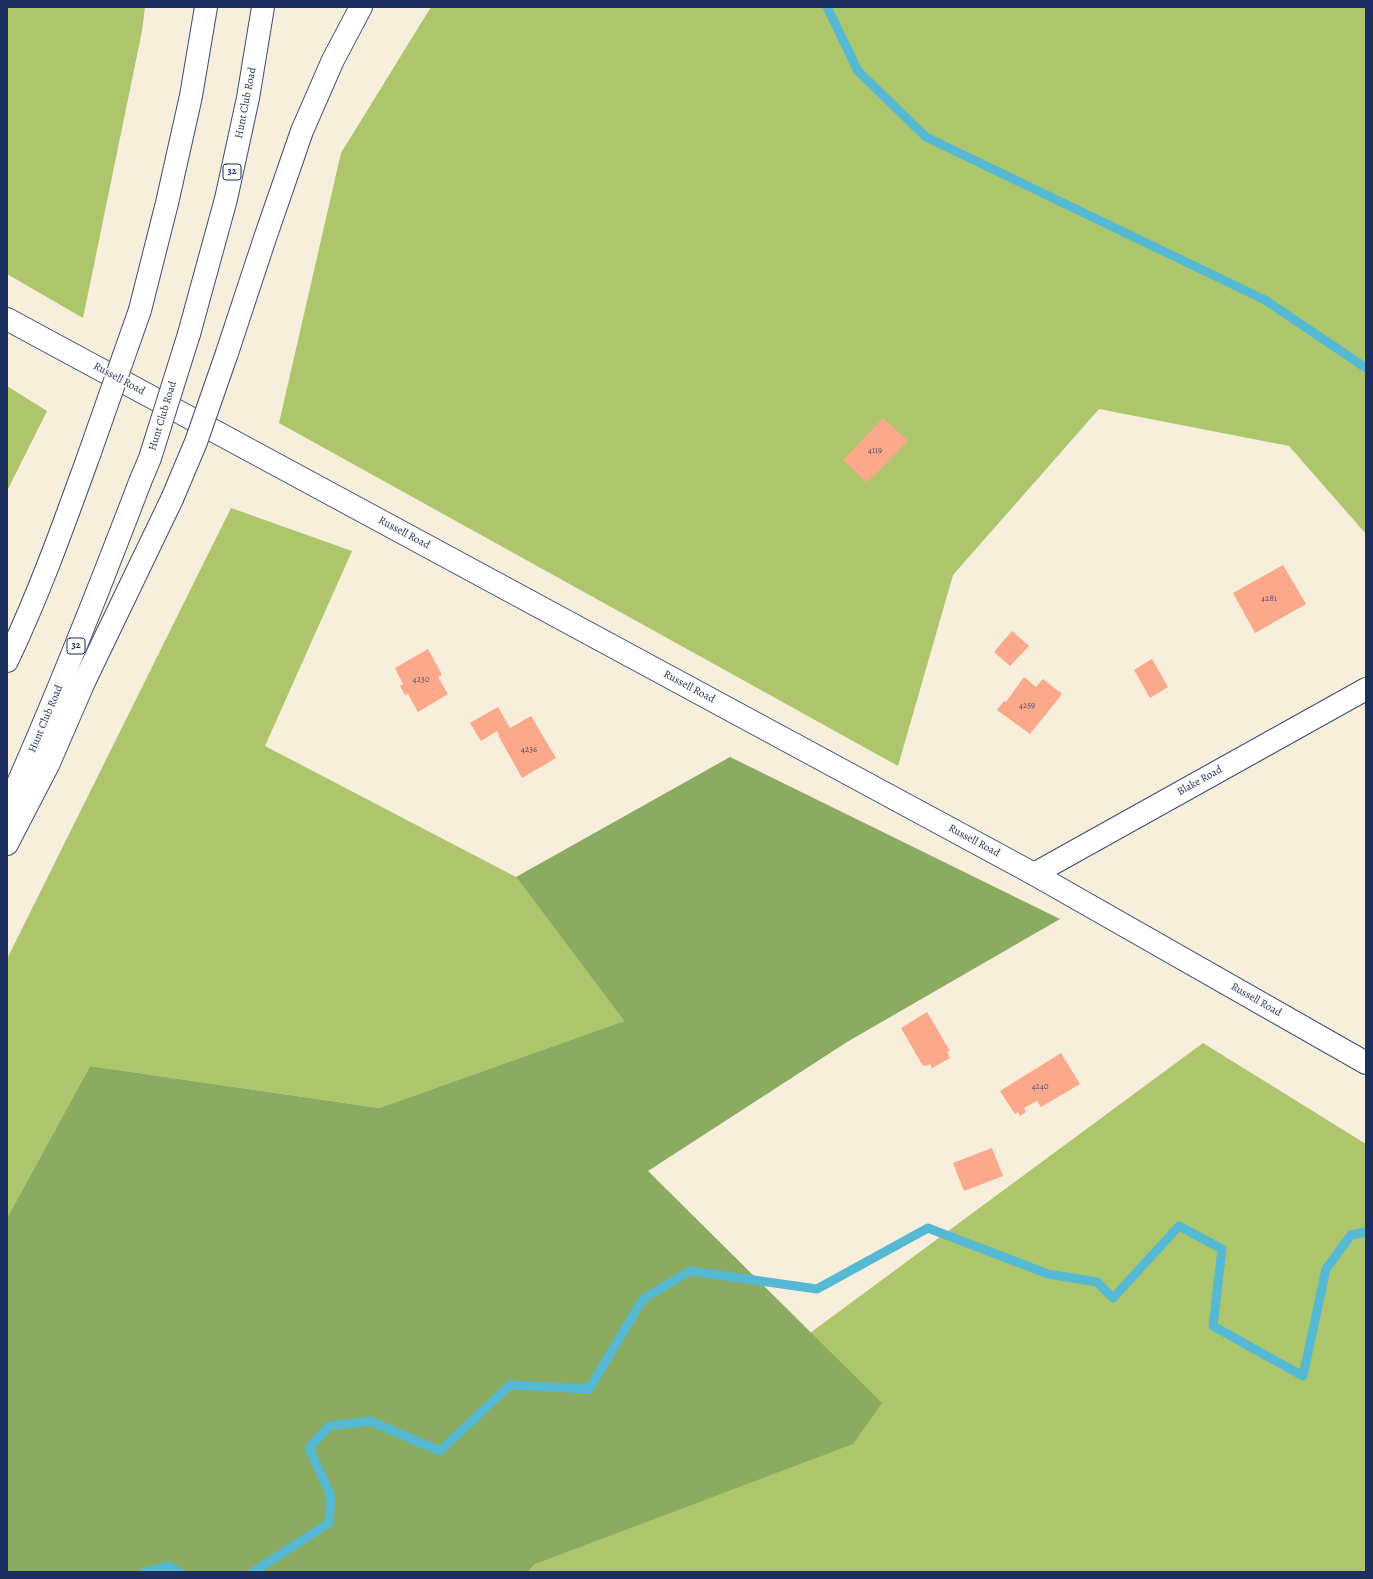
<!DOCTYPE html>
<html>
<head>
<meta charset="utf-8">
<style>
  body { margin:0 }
  #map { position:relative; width:1373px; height:1579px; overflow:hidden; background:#f7eedc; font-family:Alegreya,serif }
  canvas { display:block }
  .frame { position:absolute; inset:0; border:8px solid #1b2f5e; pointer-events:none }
</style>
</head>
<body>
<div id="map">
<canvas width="1373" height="1579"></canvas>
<div class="frame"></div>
</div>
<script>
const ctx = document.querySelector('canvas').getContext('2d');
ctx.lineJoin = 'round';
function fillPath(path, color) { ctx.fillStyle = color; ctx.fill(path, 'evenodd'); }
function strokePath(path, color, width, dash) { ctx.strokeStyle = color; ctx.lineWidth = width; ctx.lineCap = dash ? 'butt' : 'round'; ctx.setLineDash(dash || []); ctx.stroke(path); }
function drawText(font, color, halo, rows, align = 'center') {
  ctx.font = font + ' Alegreya,serif'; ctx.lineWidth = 4; ctx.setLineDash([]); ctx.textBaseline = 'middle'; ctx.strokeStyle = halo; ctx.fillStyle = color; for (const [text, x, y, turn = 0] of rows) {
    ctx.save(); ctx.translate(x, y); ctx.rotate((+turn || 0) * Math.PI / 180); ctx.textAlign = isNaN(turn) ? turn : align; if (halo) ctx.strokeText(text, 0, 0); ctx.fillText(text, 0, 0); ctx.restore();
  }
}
const green = new Path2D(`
  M7,7H145L142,31L83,318L7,274Z
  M431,7H1366V534L1289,446L1099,409L953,575L898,766L279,423L341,153Z
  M7,386L47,411L7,491Z
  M231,508L352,551L265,746L516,877L624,1021L379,1108L90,1066L7,1218V959Z
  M1203,1043L1366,1144V1572H528L535,1564L881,1403L810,1333Z`);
const forest = new Path2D(`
  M730,757L1060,919L847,1042L648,1171L882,1403L853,1444L535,1564L528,1572H7V1218L90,1066L379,1108L624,1021L516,877Z`);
const stream = new Path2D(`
  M827,7L858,71L926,137L1265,300L1366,368
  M145,1572L169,1566L179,1572
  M253,1572L329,1523L331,1496L309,1448L329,1426L370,1421L440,1451L510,1385L589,1389L643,1299L690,1271L817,1289L928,1228L1048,1274L1097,1282L1113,1298L1179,1226L1222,1249L1213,1326L1303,1376L1326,1269L1351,1235L1366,1232`);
const building = new Path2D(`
  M883,418L908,441L873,477L872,476L866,482L843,460Z
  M1283,565L1306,604L1255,633L1233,593Z
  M1012,631L1029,646L1010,666L994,652Z
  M428,649L442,675L438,677L448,694L418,712L408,694L405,695L400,686L403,684L395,668Z
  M1152,659L1168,687L1150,698L1134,670Z
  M1024,677L1036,687L1043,679L1062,694L1030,734L997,710L1004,701L1006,702Z
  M498,707L510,728L531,716L556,758L522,778L498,735H499L497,731L481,741L470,723Z
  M927,1012L950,1051L947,1052L950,1058L932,1068L930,1064L926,1066L925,1065L923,1066L901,1028Z
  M1061,1053L1080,1084L1041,1107L1037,1101L1024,1108L1026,1112L1020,1116L1018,1112L1015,1114L1000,1091Z
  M992,1148L1003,1176L964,1191L953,1163Z`);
const minor = new Path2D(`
  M1034,874L1366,689`);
const major = new Path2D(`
  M140,310L167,203L191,96L206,7
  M7,319L1034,874L1366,1063
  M189,334L226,199L248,98L263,7
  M7,661C39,594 64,524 89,455
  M7,808C55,701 98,592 140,482`);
const highway = new Path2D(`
  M227,353L265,238L302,131L333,60L361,7
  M7,844L48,765L84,682L172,499`);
const majorBridge = new Path2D(`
  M89,455L140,310
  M140,482L150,458L189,334`);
const highwayBridge = new Path2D(`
  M172,499L196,442L227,353`);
const numberNames = [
  ["4119",875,451],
  ["4281",1269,599],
  ["4230",421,680],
  ["4259",1027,706],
  ["4236",529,750],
  ["4240",1040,1087]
];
const shields = [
  [232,172,18],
  [76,646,18]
];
const shieldNames = [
  ["32",232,172],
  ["32",76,646]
];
const streetNames = [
  ["Hunt Club Road",246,103,-79],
  ["Russell Road",119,379,28],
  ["Hunt Club Road",163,416,-73],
  ["Russell Road",404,533,28],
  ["Russell Road",689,687,28],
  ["Hunt Club Road",46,719,-67],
  ["Blake Road",1200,781,-29],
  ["Russell Road",974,841,28],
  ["Russell Road",1256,1000,30]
];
fillPath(green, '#adc66c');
fillPath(forest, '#8aab60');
strokePath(stream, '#55b9d4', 9);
fillPath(building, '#fba88b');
strokePath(minor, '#3c4c71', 24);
strokePath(major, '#3c4c71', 24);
strokePath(highway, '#3c4c71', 24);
strokePath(minor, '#fff', 22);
strokePath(major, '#fff', 22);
strokePath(highway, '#fff', 22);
strokePath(majorBridge, '#3c4c71', 24, []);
strokePath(highwayBridge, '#3c4c71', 24, []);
strokePath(majorBridge, '#fff', 22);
strokePath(highwayBridge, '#fff', 22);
drawText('9px', '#534d69', null, numberNames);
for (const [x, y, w] of shields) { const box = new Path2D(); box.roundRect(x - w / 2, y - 8, w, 16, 3); ctx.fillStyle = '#fdfcf7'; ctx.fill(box); strokePath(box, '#1b2f5e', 1); }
drawText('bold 10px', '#1b2f5e', null, shieldNames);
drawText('11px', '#1b2f5e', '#fdfcf7', streetNames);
</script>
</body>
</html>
